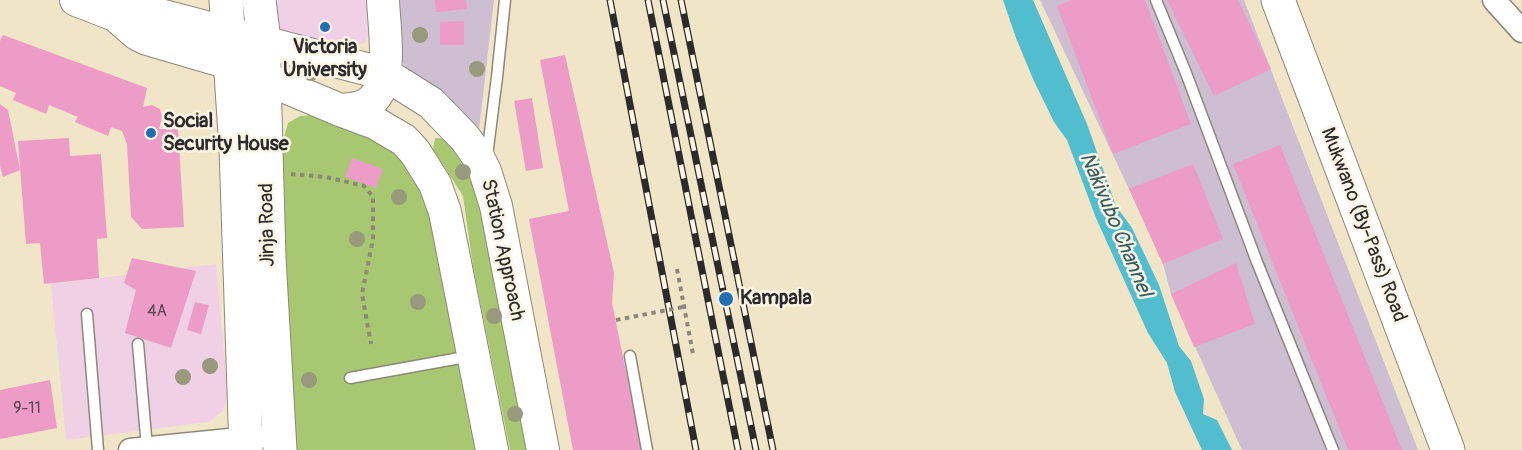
<!DOCTYPE html>
<html>
<head>
<meta charset="utf-8">
<style>
  body { margin:0 }
  canvas { display:block; background:#f1e5c7 }
</style>
</head>
<body>
<canvas width="1522" height="450"></canvas>
<script>
const ctx = document.querySelector('canvas').getContext('2d');
ctx.lineJoin = 'round';
function fillPath(path, color) { ctx.fillStyle = color; ctx.fill(path, 'evenodd'); }
function strokePath(path, color, width, dash) { ctx.strokeStyle = color; ctx.lineWidth = width; ctx.lineCap = dash ? 'butt' : 'round'; ctx.setLineDash(dash || []); ctx.stroke(path); }
function drawText(font, color, halo, rows, align = 'center') {
  ctx.font = font + ' Pangolin,sans-serif'; ctx.lineWidth = 5; ctx.setLineDash([]); ctx.textBaseline = 'middle'; ctx.strokeStyle = halo; ctx.fillStyle = color; for (const [text, x, y, turn = 0] of rows) {
    ctx.save(); ctx.translate(x, y); ctx.rotate((+turn || 0) * Math.PI / 180); ctx.textAlign = isNaN(turn) ? turn : align; if (halo) ctx.strokeText(text, 0, 0); ctx.fillText(text, 0, 0); ctx.restore();
  }
}
const built = new Path2D(`
  M268,0H373V31L364,43L351,48L299,42L286,36L274,22Z
  M216,264L228,394L223,411L209,422L66,440L51,284Z`);
const industrial = new Path2D(`
  M391,0H494L478,138L442,94L407,69L392,46Z
  M1040,0H1244L1418,450H1242L1171,294L1163,264L1129,189Z`);
const green = new Path2D(`
  M313,115L378,132L405,153L428,207L476,450H292L286,364L282,144L288,123L300,116Z
  M435,138L448,139L475,174L534,450H510L473,266L463,196L433,149Z`);
const water = new Path2D(`
  M1003,0H1033L1087,124L1116,206L1132,228L1159,285L1179,346L1191,361L1204,399L1203,414L1217,420L1232,450H1202L1175,392L1167,363L1148,333L1096,218L1067,140L1054,122L1033,79L1016,38Z`);
const building = new Path2D(`
  M435,0H466L467,9L436,12Z
  M1072,0H1145L1191,124L1113,154L1057,6Z
  M1167,0H1238L1271,69L1214,96Z
  M464,21V45H440V22Z
  M3,35L147,88L143,107L152,105L160,109L162,117L159,129H178L184,227L142,229L131,217L127,144L122,131L111,127L108,136L75,122L78,117L49,105L46,114L13,100L16,93L0,86V41Z
  M565,55L614,273L612,303L642,450H573L529,219L569,211L540,60Z
  M532,98L543,168L526,171L514,101Z
  M0,104L8,110L20,170L3,177L0,166Z
  M69,138L70,156L101,154L107,238L97,239L99,278L44,284L40,243L26,244L18,141Z
  M1280,145L1402,450H1348L1233,164Z
  M352,158L383,169L376,188L345,177Z
  M1193,164L1223,239L1163,264L1129,189Z
  M132,258L196,271L171,348L125,333L136,290L124,283Z
  M1236,263L1255,324L1194,347L1171,294Z
  M195,302L209,305L201,334L187,330Z
  M50,380L57,428L0,439V390Z`);
const path = new Path2D(`
  M291,174L326,177L364,186L373,197V239L362,294L371,344
  M677,269L693,354`);
const lane = new Path2D(`
  M1156,0L1186,73L1257,262L1333,450
  M487,156L497,77L505,0
  M87,314L98,450
  M138,344L147,448
  M630,356L647,450
  M350,378L471,356`);
const street = new Path2D(`
  M1494,0L1522,31
  M130,450L259,437`);
const secondary = new Path2D(`
  M76,0L115,15L137,34L147,39L229,63L340,110L375,123L404,140L415,152L435,184L445,212L492,450
  M115,15L135,13L156,14L385,74L431,103L465,138L477,155L485,171L496,206L543,450
  M340,110C350,109 363,109 371,101C394,82 384,28 383,0`);
const primary = new Path2D(`
  M226,0L236,148L246,450
  M259,0L264,41V77L269,258L280,450`);
const highway = new Path2D(`
  M1278,0L1448,450`);
const rail = new Path2D(`
  M610,0L696,450
  M648,0L738,450
  M663,0L756,450
  M681,0L773,450`);
const pathBridge = new Path2D(`
  M616,320L683,307`);
const trees = [
  [420,35],
  [477,69],
  [311,73],
  [463,172],
  [399,197],
  [357,239],
  [418,302],
  [494,316],
  [210,366],
  [183,377],
  [309,380],
  [515,414]
];
const markers = [
  [325,27,6,"#1f6fb2"],
  [151,133,6,"#1f6fb2"],
  [726,299,8,"#1f6fb2"]
];
const numberNames = [
  ["4A",157,312],
  ["9-11",27,409]
];
const poiNames = [
  ["Victoria",325,48,"center"],
  ["University",325,71,"center"],
  ["Social",163,122],
  ["Security House",163,145],
  ["Kampala",740,299]
];
const streetNames = [
  ["Jinja Road",268,225,-91],
  ["Mukwano (By-Pass) Road",1363,225,69],
  ["Station Approach",502,250,78]
];
const waterNames = [
  ["Nakivubo Channel",1115,225,67]
];
fillPath(built, '#f0d0e5');
fillPath(industrial, '#cebed2');
fillPath(green, '#a7c871');
fillPath(water, '#52bdce');
fillPath(building, '#ec9cc6');
strokePath(lane, '#8e8879', 13);
strokePath(street, '#8e8879', 25);
strokePath(secondary, '#8e8879', 34);
strokePath(primary, '#8e8879', 35);
strokePath(highway, '#8e8879', 35);
strokePath(path, '#8e8879', 4, [4.5, 4.5]);
strokePath(lane, '#fff', 10);
strokePath(street, '#fff', 22);
strokePath(secondary, '#fff', 32);
strokePath(primary, '#fff', 33);
strokePath(highway, '#fff', 33);
strokePath(rail, '#2b2b2b', 7);
strokePath(rail, '#fcf5e5', 4.5, [14]);
strokePath(pathBridge, '#8e8879', 4, [4.5, 4.5]);
ctx.fillStyle = '#98997d';
for (const [x, y] of trees) { ctx.beginPath(); ctx.arc(x, y, 8, 0, 2 * Math.PI); ctx.fill(); }
for (const [x, y, r, color] of markers) { const dot = new Path2D(); dot.arc(x, y, r, 0, 2 * Math.PI); ctx.fillStyle = color; ctx.fill(dot); strokePath(dot, '#fcf5e5', 2); }
drawText('16px', '#5b4752', null, numberNames);
drawText('bold 20px', '#2b2b2b', '#fcf5e5', poiNames, 'left');
drawText('20px', '#2b2b2b', '#fcf5e5', streetNames);
drawText('italic 21px', '#395e64', '#fcf5e5', waterNames);
</script>
</body>
</html>
